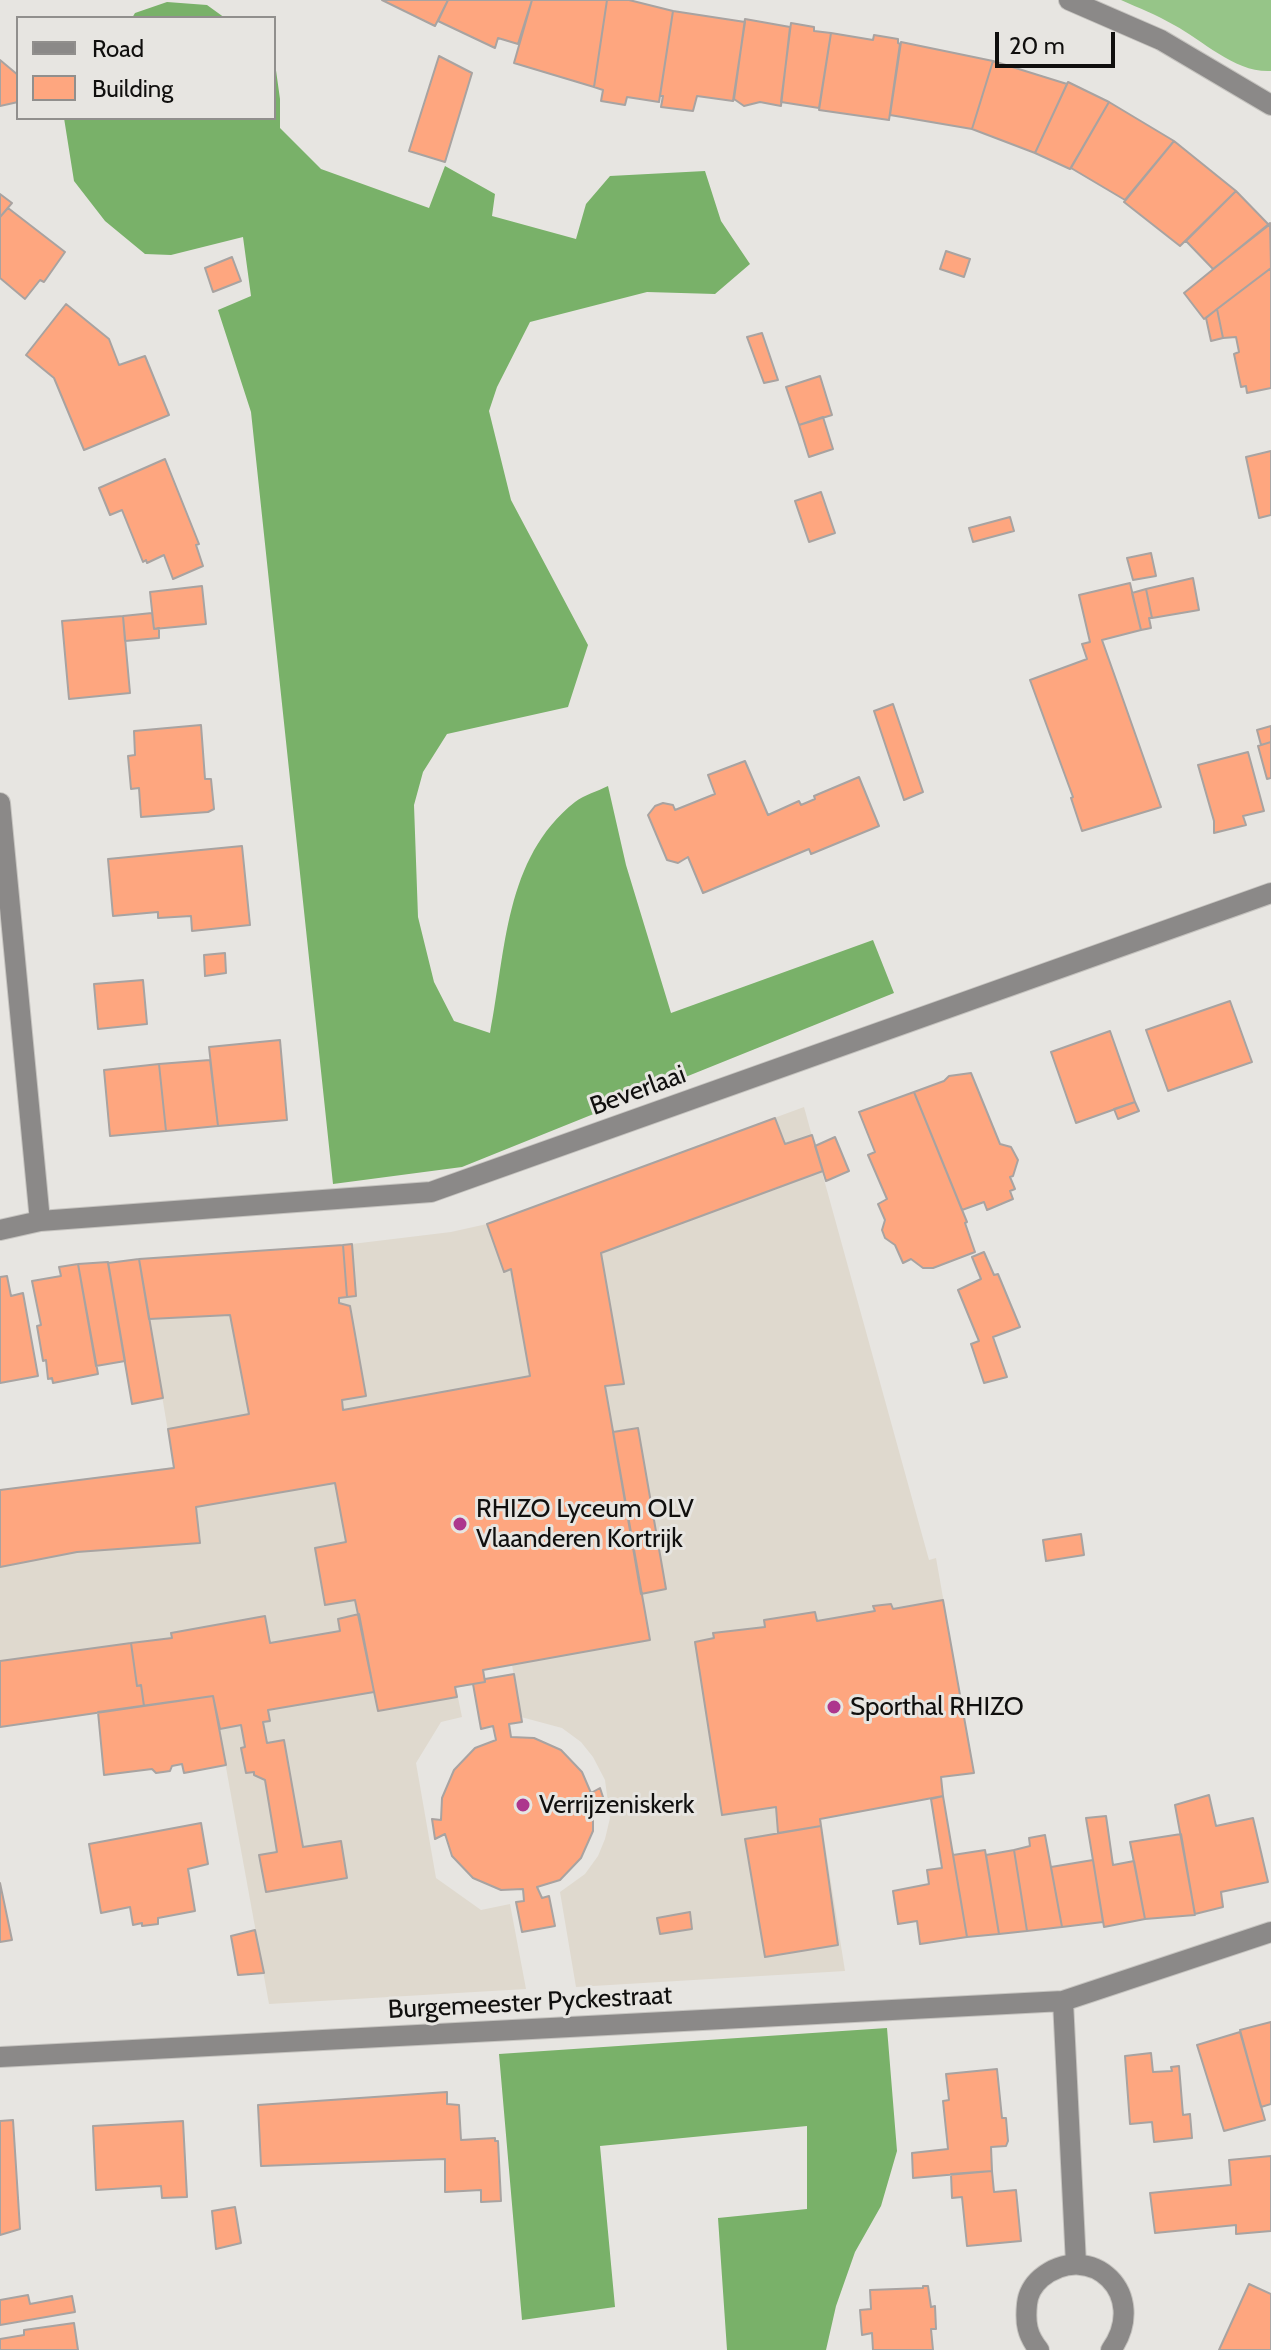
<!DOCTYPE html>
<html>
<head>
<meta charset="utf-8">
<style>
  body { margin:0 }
  #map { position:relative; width:1271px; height:2350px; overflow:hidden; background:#e7e5e1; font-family:Cabin,sans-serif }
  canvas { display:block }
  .legend { position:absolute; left:16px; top:16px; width:260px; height:104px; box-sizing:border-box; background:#e7e5e1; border:2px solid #918f8d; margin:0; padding:10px 14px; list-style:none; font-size:24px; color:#100f0e }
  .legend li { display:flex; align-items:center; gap:16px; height:40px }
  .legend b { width:40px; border:2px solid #918f8d }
  .scale { position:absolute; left:995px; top:32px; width:120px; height:36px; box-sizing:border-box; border:4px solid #100f0e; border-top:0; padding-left:10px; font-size:24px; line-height:28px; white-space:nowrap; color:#100f0e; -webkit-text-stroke:6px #e7e5e1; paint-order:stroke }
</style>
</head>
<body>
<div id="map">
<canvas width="1271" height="2350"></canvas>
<ul class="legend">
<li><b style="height:10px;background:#8b8988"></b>Road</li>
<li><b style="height:22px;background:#fea67f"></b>Building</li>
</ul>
<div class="scale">20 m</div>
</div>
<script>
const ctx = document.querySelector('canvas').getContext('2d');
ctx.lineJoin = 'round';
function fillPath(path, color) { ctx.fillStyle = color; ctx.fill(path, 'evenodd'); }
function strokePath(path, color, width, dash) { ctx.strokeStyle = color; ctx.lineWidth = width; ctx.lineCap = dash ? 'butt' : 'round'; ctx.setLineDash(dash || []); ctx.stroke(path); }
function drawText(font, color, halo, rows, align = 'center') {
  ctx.font = font + ' Cabin,sans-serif'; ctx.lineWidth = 6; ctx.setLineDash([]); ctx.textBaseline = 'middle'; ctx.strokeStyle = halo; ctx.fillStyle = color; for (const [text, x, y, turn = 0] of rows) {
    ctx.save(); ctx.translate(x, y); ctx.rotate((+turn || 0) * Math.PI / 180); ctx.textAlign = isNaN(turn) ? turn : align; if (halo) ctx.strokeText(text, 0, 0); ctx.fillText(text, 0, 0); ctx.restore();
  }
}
const built = new Path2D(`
  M804,1107L929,1560L936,1558L974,1773L941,1777L943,1796L821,1819L845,1971L576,1987L560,1892L585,1874L598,1856L605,1839L610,1818L605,1780L593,1757L581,1742L562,1728L521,1717L512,1665L484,1670L485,1682L456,1688L462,1717L441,1722L416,1763L436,1878L481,1910L510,1904L526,1989L269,2004L213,1696L0,1727V1490L174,1467L139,1259L352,1244L451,1232L487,1224Z`);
const green = new Path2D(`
  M1121,0H1271V71C1235,73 1204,41 1174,25C1157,15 1139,8 1121,0Z`);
const forest = new Path2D(`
  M167,2L207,5L225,18H132L135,13Z
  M274,56L280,99V128L321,169L429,208L445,166L495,194L492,216L576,239L586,204L610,176L705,171L721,221L750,264L715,294L647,292L530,322L497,387L489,411L511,500L588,645L568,707L447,734L423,772L414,805L418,917L434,982L454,1021L490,1033C506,952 504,858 575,802C584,795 598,791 608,786L626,865L671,1013L873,940L894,993L462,1167L333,1184L251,412L218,310L251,296L243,237L171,255L145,254L105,221L74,181L64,118H274Z
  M887,2028L897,2151L881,2206L855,2252L836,2306L826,2350H727L718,2218L807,2209V2126L600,2146L615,2307L522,2320L499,2054Z`);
const building = new Path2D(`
  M382,0H448L435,26Z
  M448,0H532L518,44L498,38L495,48L438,21Z
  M532,0H607L594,87L514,63Z
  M607,0H629L673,11L659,102L627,97L625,105L601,101L603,90L594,87Z
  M673,11L745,22L733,101L697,96L693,111L661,107L663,96H660Z
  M745,19L790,27L781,106L760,102L744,106L734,99Z
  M791,23L814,27V31L831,33L819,108L781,102Z
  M831,33L873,40L874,35L898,39V43L900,44L889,120L819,110Z
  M901,42L993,61L972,129L890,115Z
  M439,56L472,73L445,162L409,151Z
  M0,60L18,75V102L0,106Z
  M993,61L1067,84L1035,153L972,129Z
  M1068,82L1109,102L1070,169L1035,153Z
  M1109,102L1174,141L1125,200L1071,168Z
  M1174,141L1236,191L1180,246L1124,202Z
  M1236,191L1269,225L1213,269L1186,241Z
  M0,194L12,203L0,217Z
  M8,208L65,252L44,282L40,280L25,299L0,278V217Z
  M1270,223L1271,268L1204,319L1184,293Z
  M946,251L970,259L964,277L940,269Z
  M232,257L241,281L213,292L205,268Z
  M1271,268V388L1247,393L1246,386L1241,387L1234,354L1239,352L1236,337L1223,338L1217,309Z
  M66,304L109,339L119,365L145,356L169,415L84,450L54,378L26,355Z
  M1217,309L1223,338L1211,341L1206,318Z
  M762,333L778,380L764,383L747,337Z
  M820,376L832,415L799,425L786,387Z
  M823,417L833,449L809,457L799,425Z
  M1271,451V515L1259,518L1246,457Z
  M165,459L199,544L196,545L203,566L173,579L164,555L147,563L146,560L143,562L122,510L110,515L99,488Z
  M821,492L835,533L809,542L795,501Z
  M1010,517L1014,531L973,542L969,528Z
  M1151,553L1156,576L1133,580L1127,558Z
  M1193,578L1199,610L1152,618L1146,589Z
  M1130,583L1141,630L1102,640L1161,807L1082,831L1071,798L1073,797L1030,680L1087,659L1082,644L1090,642L1079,595Z
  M202,586L206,624L154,629L150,592Z
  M1146,589L1152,618H1149L1151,628L1141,630L1132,593Z
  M152,613L154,629L159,628V638L125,641L123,616Z
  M123,616L130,693L69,699L62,621Z
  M893,704L923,792L904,800L874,711Z
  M201,725L205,779H211L214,809L208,812L141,817L139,788L131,789L128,756L135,755L134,731Z
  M1271,726V742L1261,745L1257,730Z
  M1271,742V778L1267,779L1258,746Z
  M1248,752L1264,811L1243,816L1246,825L1214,833V821L1198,765Z
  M745,761L768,815L799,801L801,805L815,799L814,796L859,777L879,826L811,854L809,849L703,893L688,857L678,863L667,860L648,815L655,806L663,803L673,805L675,810L715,794L708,775Z
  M242,846L250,925L192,931L191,916L158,918V912L113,916L108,859Z
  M225,953L226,973L205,976L204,955Z
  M143,980L147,1024L98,1029L94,984Z
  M1230,1001L1252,1062L1168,1091L1146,1030Z
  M1110,1031L1135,1102L1076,1123L1051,1052Z
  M280,1040L287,1120L218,1126L209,1047Z
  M210,1060L218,1126L166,1131L159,1064Z
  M159,1064L166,1131L110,1136L104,1070Z
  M971,1073L1000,1144L1011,1147L1018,1160L1013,1176L1010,1177L1015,1189L1010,1191L1013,1199L987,1210L984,1202L962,1210L914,1092L944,1081L949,1076Z
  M914,1092L967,1222L965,1223L975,1252L933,1268H923L911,1259L903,1263L895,1245L885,1238L882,1230L885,1220L878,1204L887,1199L868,1155L875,1152L859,1112Z
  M1135,1102L1139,1111L1118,1119L1114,1109Z
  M775,1118L785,1144L812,1135L823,1171L601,1253L624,1384L605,1386L650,1640L483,1670L485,1682L455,1687L457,1697L378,1711L355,1600L325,1605L315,1548L346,1542L335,1483L196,1507L200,1543L77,1552L0,1567V1490L174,1468L168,1429L249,1414L230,1315L149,1319L139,1259L343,1245L347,1297L339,1298V1303L350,1306L366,1396L342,1400L343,1410L530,1376L511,1269L504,1272L487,1224Z
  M835,1137L849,1171L826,1181L815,1146Z
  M352,1244L356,1296L347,1297L343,1245Z
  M984,1252L994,1275L998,1274L1020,1327L993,1337L1007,1377L984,1383L971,1344L979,1341L958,1290L981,1279L972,1257Z
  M139,1259L163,1398L132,1404L108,1263Z
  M108,1262L125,1361L96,1366L78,1264Z
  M78,1264L98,1374L53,1383L52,1378L48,1379L46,1360L43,1361L37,1326L41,1325L32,1281L61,1276L59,1267Z
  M7,1276L11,1296L23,1293L38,1376L0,1383V1277Z
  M638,1428L666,1589L641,1594L613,1432Z
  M1081,1534L1084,1555L1046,1561L1043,1540Z
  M943,1600L974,1773L941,1777L943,1796L820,1819L821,1826L778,1833L776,1807L722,1815L695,1642L714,1638L713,1633L765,1627L764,1620L815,1612L817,1621L875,1611L873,1606L891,1604L893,1609Z
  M359,1614L374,1692L268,1710L270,1721L263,1722L267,1743L284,1740L303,1847L341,1841L347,1878L266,1892L259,1855L277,1852L265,1780L254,1775V1772L246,1773L241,1748L245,1747L241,1725L220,1729L213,1696L144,1706L141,1685L137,1686L131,1643L172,1638L171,1633L265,1616L270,1643L340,1631L338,1619Z
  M131,1643L137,1686L141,1685L144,1706L0,1727V1661Z
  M514,1674L522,1722L509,1724L511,1737L534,1738L561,1750L582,1772L591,1793L600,1788L605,1803L604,1810L593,1807V1831L581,1858L560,1880L537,1887L542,1898L549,1896L555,1926L522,1932L516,1902L524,1901L523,1889L501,1890L473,1878L452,1856L445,1834L435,1839L432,1819L441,1820L442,1798L454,1770L475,1748L496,1740L493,1726L481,1729L473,1684L485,1682V1679Z
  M213,1696L226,1765L184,1773L182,1764L172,1766L170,1771L156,1773L152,1769L104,1775L98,1712Z
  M1209,1795L1216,1826L1253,1818L1268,1882L1221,1892L1223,1907L1195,1914L1175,1805Z
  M943,1796L967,1937L920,1944L917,1921L898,1924L893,1891L929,1884L927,1870L942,1868L931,1799Z
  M1106,1816L1113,1865L1134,1861L1145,1919L1104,1927L1086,1818Z
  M201,1823L208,1864L188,1869L195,1911L158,1918V1924L142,1926V1923L133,1925L130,1907L101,1913L89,1844Z
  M821,1826L838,1945L765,1957L745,1839Z
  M1181,1834L1195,1915L1145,1919L1130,1842Z
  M1045,1835L1062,1927L1027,1931L1014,1850L1030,1846L1029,1838Z
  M985,1850L999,1934L967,1937L953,1855Z
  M1014,1850L1027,1931L999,1934L986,1855Z
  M1093,1860L1103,1922L1062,1927L1051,1867Z
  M0,1883L12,1940L0,1942Z
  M690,1912L692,1929L660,1934L657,1918Z
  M255,1930L264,1973L238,1975L231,1936Z
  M1271,2022V2104L1261,2107L1240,2030Z
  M1240,2032L1265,2120L1224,2131L1197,2045Z
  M1151,2053L1153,2072L1172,2071L1171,2067L1179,2066L1183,2115L1190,2114L1192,2138L1154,2142L1152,2122L1130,2124L1125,2056Z
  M997,2069L1002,2118H1006L1008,2141L1006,2146L991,2147L992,2171L913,2178L912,2153L948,2149L943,2101L949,2100L946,2074Z
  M447,2092V2104L459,2105L461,2140L495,2138V2141H498L501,2201L481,2202V2190L445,2192V2159L261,2166L258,2105Z
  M13,2120L20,2229L0,2235V2121Z
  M183,2121L187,2197L162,2198L161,2186L96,2190L93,2126Z
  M1271,2156V2231L1236,2234V2225L1155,2233L1150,2193L1231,2185L1229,2160Z
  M992,2171L994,2192L1016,2190L1021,2241L967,2246L962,2197L952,2198L951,2174Z
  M235,2207L241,2243L216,2249L212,2211Z
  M1249,2284L1271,2294V2350H1219Z
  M923,2286H928L931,2307L935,2306L936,2329H931L933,2350H873L872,2333L862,2335L860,2310L871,2309L870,2290L923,2288Z
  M28,2295L30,2304L72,2296L75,2312L0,2325V2300Z
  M74,2323L78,2350H0V2339L24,2335V2330Z`);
const minor = new Path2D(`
  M1069,0L1161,40L1271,105
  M0,803L40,1221
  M0,1230L40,1221L431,1192L1271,893
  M1063,2001L1076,2264
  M0,2057L1063,2001L1271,1932
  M1039,2350C1027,2335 1025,2323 1027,2304C1028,2294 1033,2285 1041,2278C1091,2238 1150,2295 1111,2350`);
const markers = [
  [460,1524,8,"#ad368d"],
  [834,1707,8,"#ad368d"],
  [523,1805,8,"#ad368d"]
];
const streetNames = [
  ["Beverlaai",638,1091,-20],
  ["Burgemeester Pyckestraat",530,2003,-3]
];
const poiNames = [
  ["RHIZO Lyceum OLV",476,1509],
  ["Vlaanderen Kortrijk",476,1539],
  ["Sporthal RHIZO",850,1707],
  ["Verrijzeniskerk",539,1805]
];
fillPath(built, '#dfd9ce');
fillPath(green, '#96c588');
fillPath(forest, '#79b169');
fillPath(building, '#fea67f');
strokePath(building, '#a8a3a1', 2);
strokePath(minor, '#c5c3bf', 22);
strokePath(minor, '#8b8988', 20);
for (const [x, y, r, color] of markers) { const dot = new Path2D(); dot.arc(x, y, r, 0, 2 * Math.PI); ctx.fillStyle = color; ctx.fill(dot); strokePath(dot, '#e7e5e1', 3); }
drawText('26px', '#100f0e', '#e7e5e1', streetNames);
drawText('26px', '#100f0e', '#e7e5e1', poiNames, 'left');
</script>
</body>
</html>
